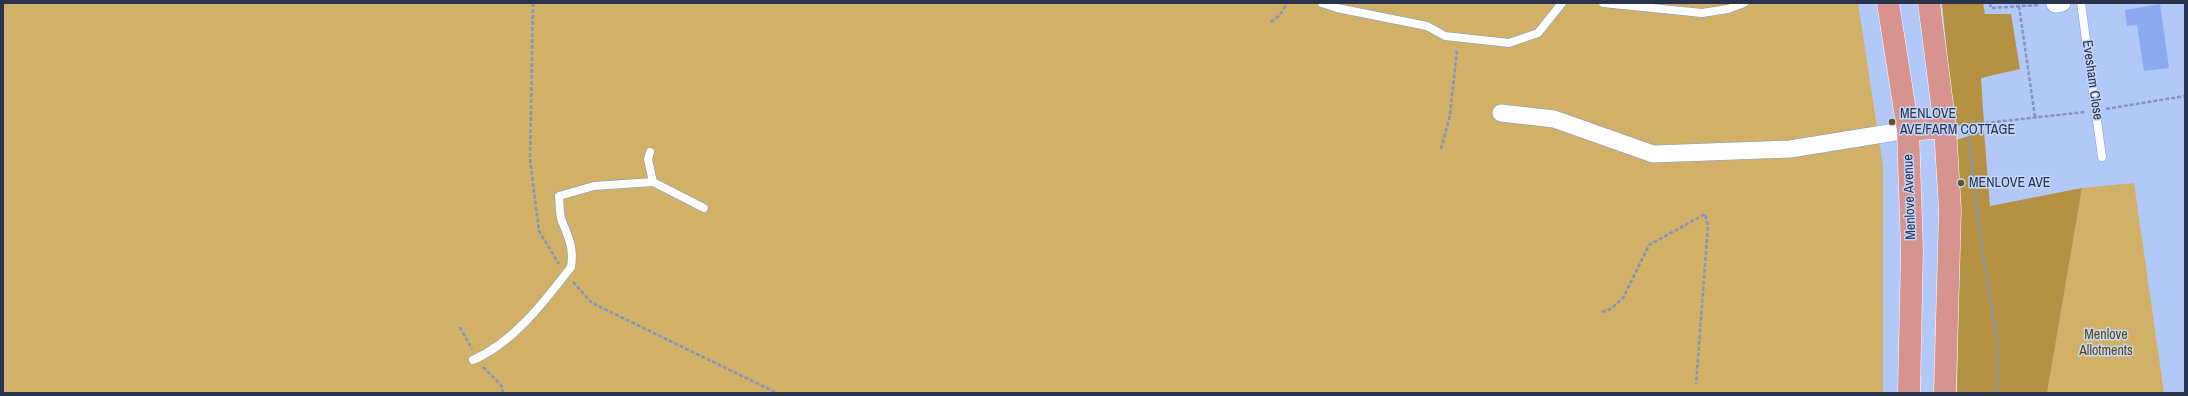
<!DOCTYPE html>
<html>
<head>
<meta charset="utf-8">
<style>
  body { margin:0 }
  #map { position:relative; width:2188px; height:396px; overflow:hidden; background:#b2c8f9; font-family:"Archivo Narrow",sans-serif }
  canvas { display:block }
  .frame { position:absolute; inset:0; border:4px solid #29344c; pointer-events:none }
</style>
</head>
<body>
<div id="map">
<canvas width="2188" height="396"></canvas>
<div class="frame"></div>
</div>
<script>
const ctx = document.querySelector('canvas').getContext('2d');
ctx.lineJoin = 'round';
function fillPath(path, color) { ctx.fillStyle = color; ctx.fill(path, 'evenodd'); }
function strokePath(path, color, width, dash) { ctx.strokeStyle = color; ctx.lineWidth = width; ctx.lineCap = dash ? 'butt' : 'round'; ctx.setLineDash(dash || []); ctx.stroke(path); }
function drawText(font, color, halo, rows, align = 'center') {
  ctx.font = font + ' "Archivo Narrow",sans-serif'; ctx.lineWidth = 3; ctx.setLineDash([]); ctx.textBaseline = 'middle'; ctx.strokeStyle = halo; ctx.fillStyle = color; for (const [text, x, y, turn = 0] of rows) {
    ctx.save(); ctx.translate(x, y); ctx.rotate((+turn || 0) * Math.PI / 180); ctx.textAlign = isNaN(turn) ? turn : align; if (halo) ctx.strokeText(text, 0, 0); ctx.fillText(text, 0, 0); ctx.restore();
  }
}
const green = new Path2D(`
  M3,3H1858L1883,166V393H3Z
  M2134,183L2164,393H2047L2082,188Z`);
const forest = new Path2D(`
  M1942,3H1983L1985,14H2011L2020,69L1981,78L1984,123L1954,126Z
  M1984,131L1990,206L2082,188L2047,393H1957L1958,317L1953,141Z`);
const building = new Path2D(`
  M2160,4L2169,68L2144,71L2137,25L2127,26L2125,10Z`);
const path = new Path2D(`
  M533,3L530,160L539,231L559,264
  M1990,3L1991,8L2039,5
  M2019,6L2035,117
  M1271,22L1280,15L1287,3
  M2106,109L2185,96
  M1967,125L1981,243L1997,342V393
  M1967,125L2085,112
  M1441,149L1450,115L1457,49
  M573,282L592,303L777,393
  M1602,312L1612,308L1623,298L1649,245L1705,214L1708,226L1696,384
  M460,327L472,349
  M483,367L501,385L503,393`);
const service = new Path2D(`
  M1322,3L1337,8L1427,26L1445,36L1509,43L1538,33L1562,3
  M1603,3L1702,13L1728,9L1744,3
  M2081,3L2102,157
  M650,152L648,159L653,182
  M473,360C514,342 544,302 571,267C574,248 569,239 562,221C559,214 560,204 559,196L594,186L653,182L704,208`);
const minor = new Path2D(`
  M2055,4L2062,3
  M1501,113L1554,119L1653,154L1790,149L1908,130`);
const trunk = new Path2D(`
  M1888,3L1908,130L1912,250L1909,393
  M1929,3L1945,127L1950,210L1945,393
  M1908,130L1945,127`);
const markers = [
  [1892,122,4,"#685221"],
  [1961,183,4,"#685221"]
];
const streetNames = [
  ["Evesham Close",2092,80,82],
  ["Menlove Avenue",1910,197,-92]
];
const poiNames = [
  ["MENLOVE",1900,114],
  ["AVE/FARM COTTAGE",1900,130],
  ["MENLOVE AVE",1969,183]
];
const parkNames = [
  ["Menlove",2106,335],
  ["Allotments",2106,351]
];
fillPath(green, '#d1b067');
fillPath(forest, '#b59243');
fillPath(building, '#8baaf0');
strokePath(service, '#7f99d3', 9);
strokePath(minor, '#7f99d3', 18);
strokePath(trunk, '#fff', 23);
strokePath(path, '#8295bd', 2.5, [4, 2]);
strokePath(service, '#fff', 8);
strokePath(minor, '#fff', 17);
strokePath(trunk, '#d7948e', 22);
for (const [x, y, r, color] of markers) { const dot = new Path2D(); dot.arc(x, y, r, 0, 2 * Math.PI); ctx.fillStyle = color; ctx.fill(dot); strokePath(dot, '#c4d6fa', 1.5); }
drawText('14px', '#29344c', '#c4d6fa', streetNames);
drawText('14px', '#29344c', '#c4d6fa', poiNames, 'left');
drawText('14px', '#5f4706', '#c4d6fa', parkNames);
</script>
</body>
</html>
